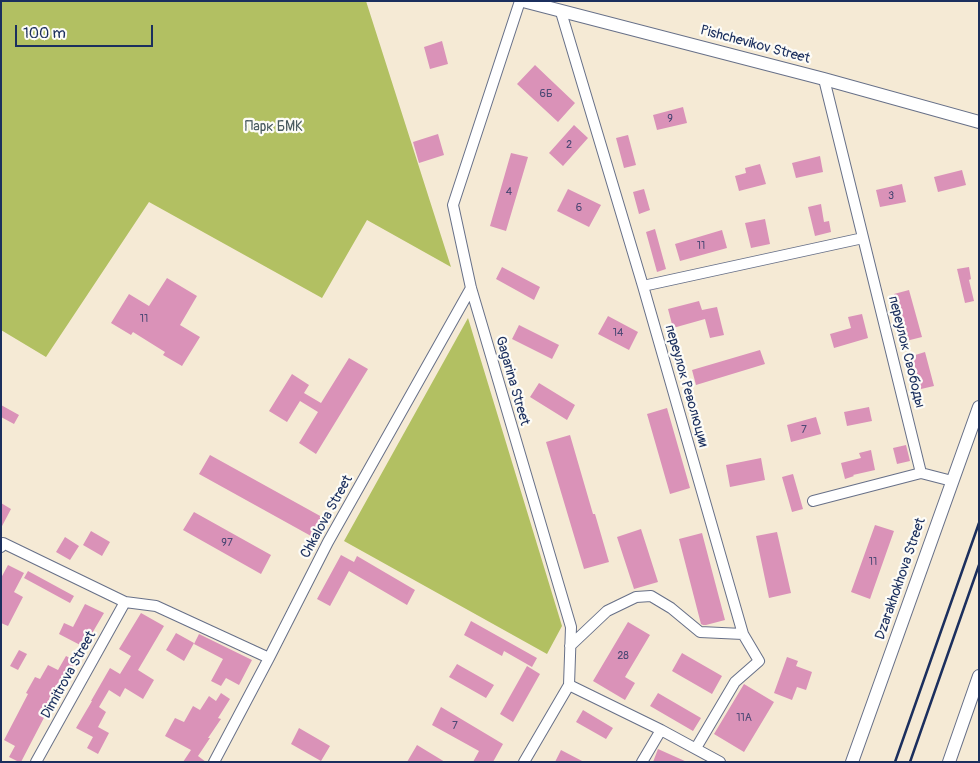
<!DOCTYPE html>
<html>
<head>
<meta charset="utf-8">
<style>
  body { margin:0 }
  #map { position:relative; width:980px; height:763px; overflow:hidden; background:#f5ead5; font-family:Pangolin,sans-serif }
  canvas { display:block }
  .frame { position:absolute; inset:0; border:2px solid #1b2f5e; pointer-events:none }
  .scale { position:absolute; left:15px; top:25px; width:138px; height:22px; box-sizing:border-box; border:2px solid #1b2f5e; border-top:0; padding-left:6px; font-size:15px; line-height:18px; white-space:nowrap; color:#1b2f5e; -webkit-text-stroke:4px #fdfcf7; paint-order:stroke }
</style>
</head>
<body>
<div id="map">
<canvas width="980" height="763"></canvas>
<div class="frame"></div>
<div class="scale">100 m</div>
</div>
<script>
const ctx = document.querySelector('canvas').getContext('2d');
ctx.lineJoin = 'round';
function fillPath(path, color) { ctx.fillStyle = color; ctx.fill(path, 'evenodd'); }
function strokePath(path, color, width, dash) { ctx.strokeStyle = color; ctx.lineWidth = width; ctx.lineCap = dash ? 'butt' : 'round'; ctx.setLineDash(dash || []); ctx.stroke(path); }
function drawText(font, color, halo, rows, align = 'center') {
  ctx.font = font + ' Pangolin,sans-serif'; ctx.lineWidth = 4.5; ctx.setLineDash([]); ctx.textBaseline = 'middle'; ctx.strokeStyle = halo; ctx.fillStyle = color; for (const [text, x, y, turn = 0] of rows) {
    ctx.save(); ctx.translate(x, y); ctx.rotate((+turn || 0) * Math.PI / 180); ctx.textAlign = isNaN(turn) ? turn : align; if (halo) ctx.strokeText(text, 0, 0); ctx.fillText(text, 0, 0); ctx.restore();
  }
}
const green = new Path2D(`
  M1,1H366L451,267L367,220L322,298L149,202L46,357L1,330Z
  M468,318L562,626L547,654L344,541Z`);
const building = new Path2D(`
  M442,41L448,64L430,69L424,47Z
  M535,65L575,103L558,122L517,84Z
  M683,107L687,123L657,130L653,115Z
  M574,125L588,138L563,166L549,153Z
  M438,134L444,155L419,163L413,142Z
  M628,135L636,165L624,168L616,138Z
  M511,153L528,157L506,231L490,226Z
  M820,156L823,172L796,178L792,163Z
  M760,164L766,184L739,191L735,176L746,173L745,168Z
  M962,170L966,185L938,192L934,177Z
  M902,184L906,202L880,207L876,190Z
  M568,189L601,205L589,227L557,211Z
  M644,189L650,210L639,214L633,192Z
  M821,204L824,222L829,221L831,232L815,236L808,207Z
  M765,219L770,244L751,248L745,223Z
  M655,229L666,269L657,272L646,232Z
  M722,230L727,248L680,261L675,244Z
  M502,267L540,287L534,300L496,279Z
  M969,267L971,279L969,280L974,301L965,303L957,269Z
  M167,278L197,296L180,325L200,337L182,366L163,355L165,352L133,332L131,335L111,323L129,294L149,306Z
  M909,290L922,337L906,341L894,294Z
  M699,301L702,310L717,307L724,335L710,338L705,319L673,328L668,309Z
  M862,314L868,338L834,348L830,334L851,328L848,317Z
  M608,316L638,332L629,350L598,334Z
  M519,325L559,345L552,359L512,339Z
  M760,350L765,364L696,385L692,370Z
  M925,352L934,386L921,389L912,356Z
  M349,358L368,369L316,454L299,443L318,412L300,401L287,422L269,411L292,374L309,385L304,393L321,403Z
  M539,383L575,405L567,420L530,397Z
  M1,405L19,415L14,424L1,417Z
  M869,407L872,421L847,426L844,412Z
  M667,408L690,488L670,494L647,414Z
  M816,417L821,434L791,442L787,425Z
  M570,435L593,514H595L609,562L584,569L546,442Z
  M906,445L910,461L897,464L893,448Z
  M871,450L875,470L853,475L854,476L845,479L841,463L861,458L859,453Z
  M210,455L322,517L311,536L199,474Z
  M761,458L765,480L730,487L726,465Z
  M793,474L803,509L792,512L782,477Z
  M1,503L11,509L1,528Z
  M194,512L271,555L261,574L183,530Z
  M875,525L894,531L870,599L851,592Z
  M641,529L658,582L634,589L617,537Z
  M91,531L110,542L102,556L83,545Z
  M777,532L791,593L769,598L756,536Z
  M702,533L725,620L706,625H703L701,624L679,539Z
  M65,537L79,546L70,560L56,552Z
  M341,555L354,562L357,556L415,590L407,605L349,571L330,606L317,599Z
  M8,565L24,573L14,592L23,597L8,626L1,623V578Z
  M28,571L74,596L70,603L24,578Z
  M85,604L104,613L84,647L59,634L64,623L73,627Z
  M141,613L164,626L138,670L154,680L143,699L125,688L120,697L109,690L99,707L106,712L98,727L109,733L98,754L87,748L93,737L76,728L92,701H91L110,668L120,674L131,656L119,649Z
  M471,621L537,658L532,667L504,651L502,656L464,635Z
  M628,622L650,635L625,677L635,683L625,700L593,681Z
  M176,633L194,643L184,661L166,650Z
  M199,634L252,660L239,685L226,678L221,686L211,681L223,659L194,644Z
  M19,650L27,654L18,670L10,666Z
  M682,653L722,676L712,694L672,671Z
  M66,656L76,661L62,686L61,685L21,762H19L9,757L15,746L4,740L28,694L26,693L35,677L40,679L48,665L58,670Z
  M787,657L798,661L796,666L812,672L806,690L797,687L792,700L774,693Z
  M457,664L494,685L486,698L449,677Z
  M527,666L540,674L513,722L500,714Z
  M744,684L774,702L744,752L714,734Z
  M221,693L230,699L218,718L221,719L208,738H210L198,756L206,762H183L191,750L165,736L175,718L184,722L193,706L200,710L209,696L216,701Z
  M658,693L701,718L693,731L650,706Z
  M441,707L503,744L493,762H473L479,751L432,725Z
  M583,710L613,728L606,739L576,722Z
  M299,728L330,746L321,761L291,744Z
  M417,745L445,762H407Z
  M658,749L687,762H653Z
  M561,750L584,762H555Z`);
const minor = new Path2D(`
  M520,1L453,205L471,288L571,627L569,685L524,762
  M561,12L643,286L743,634L759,661L735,682L696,748
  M824,79L921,473L952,481
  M643,286L863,238
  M813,501L921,473
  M1,547L3,543L125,602L156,606L269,658
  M570,646L607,611L636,597L651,596L671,608L700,632L743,634
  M569,685L661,730L720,762
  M36,762L125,602
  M214,762L269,658L328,542L471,288
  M642,762L661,730`);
const tertiary = new Path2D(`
  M523,1L824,79L979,122
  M852,762L979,407
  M949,762L979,676`);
const rail = new Path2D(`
  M895,762L979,523
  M910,762L979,565`);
const numberNames = [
  ["6Б",546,94],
  ["9",670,119],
  ["2",569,145],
  ["4",509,192],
  ["3",891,196],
  ["6",579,208],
  ["11",701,246],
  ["11",144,319],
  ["14",618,333],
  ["7",804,430],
  ["97",227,543],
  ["11",873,562],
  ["28",623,656],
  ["11А",744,718],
  ["7",455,726]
];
const streetNames = [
  ["Pishchevikov Street",755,45,15],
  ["переулок Свободы",906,352,76],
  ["Gagarina Street",512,381,74],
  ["переулок Революции",686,386,74],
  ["Chkalova Street",327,517,-61],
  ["Dzarakhokhova Street",901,579,-71],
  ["Dimitrova Street",69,675,-61]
];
const parkNames = [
  ["Парк БМК",274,127]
];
fillPath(green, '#b2c062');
fillPath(building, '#da92b8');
strokePath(minor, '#677088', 12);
strokePath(tertiary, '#677088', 14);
strokePath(minor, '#fff', 10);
strokePath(tertiary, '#fff', 12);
strokePath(rail, '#1b2f5e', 2.5);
drawText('11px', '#4b4874', null, numberNames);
drawText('14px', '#1b2f5e', '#fdfcf7', streetNames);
drawText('14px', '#485a5f', '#fdfcf7', parkNames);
</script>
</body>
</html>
